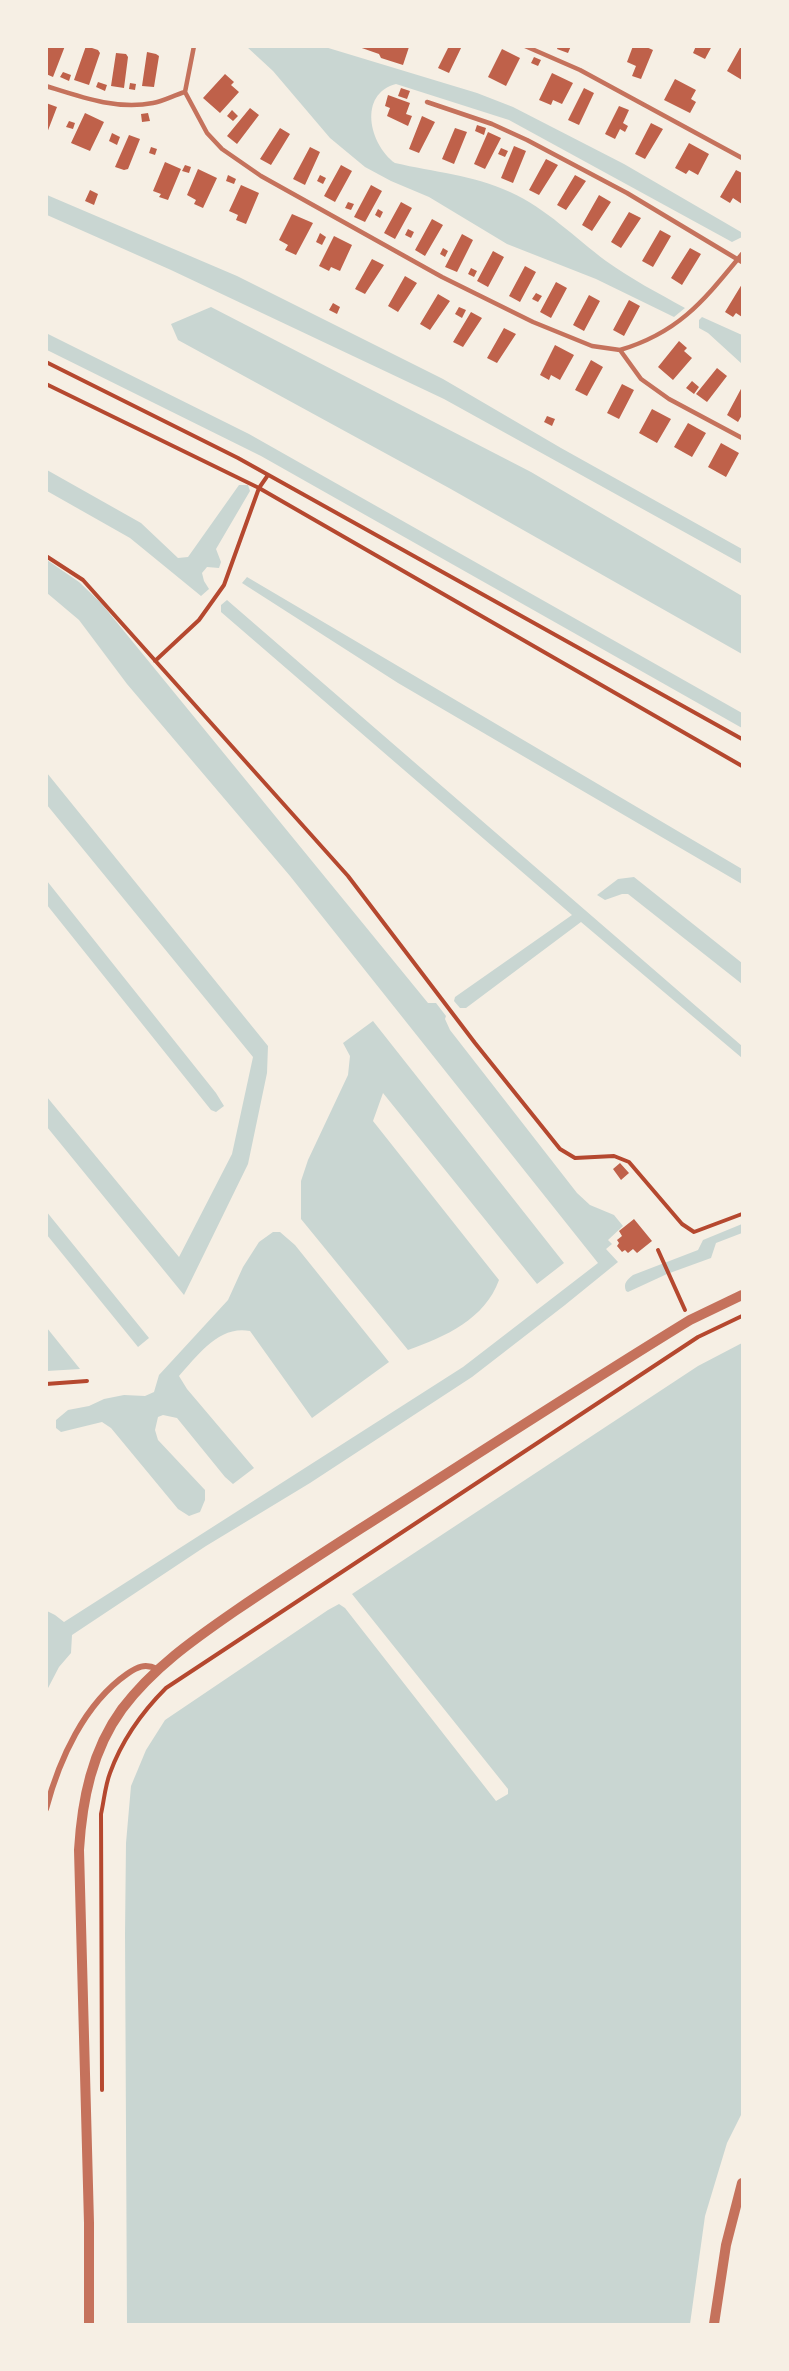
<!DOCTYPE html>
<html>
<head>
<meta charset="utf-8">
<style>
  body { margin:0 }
  #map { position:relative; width:789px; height:2371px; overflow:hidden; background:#f6efe4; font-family:Cabin,sans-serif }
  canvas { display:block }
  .frame { position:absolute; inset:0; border:48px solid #f6efe4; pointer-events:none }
</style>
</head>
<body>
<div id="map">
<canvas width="789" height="2371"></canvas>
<div class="frame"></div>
</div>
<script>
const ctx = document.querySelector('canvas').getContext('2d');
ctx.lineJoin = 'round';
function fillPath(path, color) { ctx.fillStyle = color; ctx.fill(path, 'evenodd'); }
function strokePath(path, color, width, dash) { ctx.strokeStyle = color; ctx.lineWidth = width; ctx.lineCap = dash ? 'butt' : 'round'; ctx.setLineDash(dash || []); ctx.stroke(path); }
const water = new Path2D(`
  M247,47H325L477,93L513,107L624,164L741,232L742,237L732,242L509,120L396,84C358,94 369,144 395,163C434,172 473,175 510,192C547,209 574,237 606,261C631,279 658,293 685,308L674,317L596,279L507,244L429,197L391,181L365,167L330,138L273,71Z
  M47,195L237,276L443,379L561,448L742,549V564L444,399L171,270L47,215Z
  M211,307L531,472L742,596V654L449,488L178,340L171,324Z
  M702,317L742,335V364L708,333L699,328V320Z
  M46,333L249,434L742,713V728L261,456L47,350Z
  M47,470L141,523L178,558L188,557L239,485H248L250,491L216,549L221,562L219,568L207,567L202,573L204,581L209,589L201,596L130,538L47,491Z
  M47,560L79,582L101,603L428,1003H436L446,1016L445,1019L450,1030L577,1193L590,1205L614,1215L623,1226L608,1240L612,1244L606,1249L618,1262L565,1305L472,1377L310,1483L206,1546L72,1635L71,1653L59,1667L47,1690V1611L55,1615L64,1622L463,1367L598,1263L290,876L127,684L79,620L47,593Z
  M247,577L742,869V884L398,683L242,583Z
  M227,600L742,1046V1058L581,922L466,1008H460L454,1001L455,997L572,915L221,612V605Z
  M47,773L268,1046L267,1073L248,1164L184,1295L47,1127V1097L179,1257L232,1154L253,1057L47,805Z
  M634,877L742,963V984L628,894H622L605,900L597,895L618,879Z
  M47,881L216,1093L224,1106L216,1112L211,1110L47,905Z
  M373,1021L564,1263L537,1284L383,1093L373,1121L499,1280C485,1319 445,1337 408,1350L301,1219V1181L308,1160L348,1075L350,1056L343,1043Z
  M46,1211L149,1338L138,1347L47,1235Z
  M742,1224V1233L716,1243L711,1258L667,1274L628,1292L626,1291C623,1283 627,1280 633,1275L698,1250L703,1240Z
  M273,1232H280L295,1245L389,1362L312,1418L250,1331C219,1325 198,1355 179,1376L187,1389L254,1468L233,1484L225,1477L177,1418L163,1415L158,1417L155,1430L158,1440L205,1490V1500L200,1512L189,1516L178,1509L111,1428L102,1422L61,1432L56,1428V1420L68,1410L89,1406L104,1399L124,1395L145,1396L154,1392L159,1375L228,1300L243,1267L259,1242Z
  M46,1328H47L80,1369L47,1371Z
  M742,1343V2113L727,2143L705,2216L690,2324H127L125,1934L126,1843L131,1786L146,1750L165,1720L328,1610L339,1604L345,1608L496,1801L508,1794V1789L352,1594L698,1366Z`);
const building = new Path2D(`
  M49,46H65L53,77L46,74V52Z
  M86,46L98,50L100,53L89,85L74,80Z
  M356,46H407L409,47L403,65L381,58L379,54Z
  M449,46H462L449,73L438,68Z
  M558,46H571L568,53L557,49Z
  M633,46H644L653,50L641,79L632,76L636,66L627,62Z
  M696,46H712L705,59L693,53Z
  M741,46H742V80L727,71Z
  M502,49L520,58L506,86L488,77Z
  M147,52L156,54L159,56L154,87L142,86Z
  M116,53L126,54L128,57L124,88L111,86Z
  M534,57L541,60L538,66L531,63Z
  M63,72L71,75L69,81L60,77Z
  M552,73L573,83L562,104L553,100L551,105L539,100Z
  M225,74L234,82L231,85L239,92L220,113L203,98Z
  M675,79L696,90L691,99L696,102L690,113L664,100Z
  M98,82L107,85L105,91L96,87Z
  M130,83L136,84L135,90L129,89Z
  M401,88L410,91L407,99L398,96Z
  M584,88L594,93L579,125L568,120Z
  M388,95L410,103L406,114L412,116L408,126L387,116L390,108L385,106Z
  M46,103L57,107L47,133H46Z
  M619,106L629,110L623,123L628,126L625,132L620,129L615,139L605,134Z
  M250,108L259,115L237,144L227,136Z
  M232,110L238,116L233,121L227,116Z
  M85,113L104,122L90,151L71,143Z
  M148,113L150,121L142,122L141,114Z
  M422,116L435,122L419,153L409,149Z
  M69,121L75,123L73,129L66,127Z
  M651,123L663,129L645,159L635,154Z
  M477,125L486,128L484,135L475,131Z
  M280,128L290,134L271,165L260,159Z
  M455,128L467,132L454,164L442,159Z
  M488,132L501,138L485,169L474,164Z
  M112,133L120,137L117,145L109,141Z
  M129,135L140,139L128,169L124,170L115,167Z
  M689,143L709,154L698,175L689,170L686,174L675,168Z
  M514,146L526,151L513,183L501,178Z
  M151,147L157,149L155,155L149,153Z
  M310,147L320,152L305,185L293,179Z
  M501,148L508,151L505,157L498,154Z
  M546,159L558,165L539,195L529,190Z
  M165,162L181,169L168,200L159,197L161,194L153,191Z
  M185,165L191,167L189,173L182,171Z
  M341,165L352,171L335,202L324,196Z
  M198,169L217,178L203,208L194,204L196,200L187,195Z
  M736,170L742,173V204L733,198L730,203L720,197Z
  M228,175L236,179L234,184L226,181Z
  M320,175L326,178L323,184L317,181Z
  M575,175L586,181L566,210L557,205Z
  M241,185L259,193L246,224L236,220L238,215L229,211Z
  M371,185L382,191L365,222L354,217Z
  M90,190L98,194L94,205L85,201Z
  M599,195L611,202L592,231L582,225Z
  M348,202L354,204L351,210L345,208Z
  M401,202L412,208L395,239L384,233Z
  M378,209L383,212L380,218L375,215Z
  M629,212L641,218L621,248L611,242Z
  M292,214L313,223L296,255L285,250L288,245L279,240Z
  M432,219L443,225L425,256L415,250Z
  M408,229L414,232L411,238L405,235Z
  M660,230L671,236L653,267L642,261Z
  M320,233L326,237L322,245L316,242Z
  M462,234L473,240L457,272L445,267Z
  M334,236L352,245L340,271L331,267L329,271L319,266Z
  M443,248L448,251L445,257L440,254Z
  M690,248L701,254L682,285L671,278Z
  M493,251L504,257L488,287L477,281Z
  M372,259L384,265L365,294L355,289Z
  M525,266L536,272L520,302L509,296Z
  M471,268L477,271L474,277L468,274Z
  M405,276L417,283L398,312L388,306Z
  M556,282L567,288L551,318L540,312Z
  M742,284V317L736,313L733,317L725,312Z
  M536,293L542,296L538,302L532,299Z
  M438,294L450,301L430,330L420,324Z
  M589,295L600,301L584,331L573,325Z
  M629,300L640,306L624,336L613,330Z
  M333,303L340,307L337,314L329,310Z
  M459,307L466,310L462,318L455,314Z
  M471,312L482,318L463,347L453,342Z
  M504,328L516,334L497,363L487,358Z
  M679,341L687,348L684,351L692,358L673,380L658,367Z
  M555,345L574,355L560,380L551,375L549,380L540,375Z
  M591,360L603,367L587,396L575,390Z
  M717,368L727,376L707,402L696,394Z
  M692,381L699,387L694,394L686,388Z
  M622,384L634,390L619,419L607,413Z
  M742,387V415L738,422L727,415Z
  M652,409L671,419L657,443L639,433Z
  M547,416L555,419L552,426L544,422Z
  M688,423L706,433L692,457L674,447Z
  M721,443L739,453L726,477L708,467Z
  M620,1163L629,1173L621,1180L613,1169Z
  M634,1219L652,1241L637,1253L633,1249L628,1253L625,1250L622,1252L617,1246L619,1243L617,1240L622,1236L619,1231Z`);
const path = new Path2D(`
  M46,362L238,458L742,739
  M46,384L259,488L742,766
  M46,556L83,580L348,876L475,1043L560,1149L575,1158L614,1156L629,1162L682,1224L694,1232L742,1214
  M155,661L199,620L224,585L259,488L268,475
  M658,1250L685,1310
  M46,1384L87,1381
  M102,2090L101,1814C104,1801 105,1786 110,1773C122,1740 142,1712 166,1688L698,1337L742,1316`);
const service = new Path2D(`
  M525,46L580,70L742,158
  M46,86C81,97 116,110 153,103C164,101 174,95 185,92L207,133L222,149L261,176L442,277L533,322L592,346L620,350
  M185,92L194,46
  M427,102L492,124L527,140L627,193L742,262
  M742,254C704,300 680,332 620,350L641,379L669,399L742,438`);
const minor = new Path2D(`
  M46,1809C59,1760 84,1704 127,1674C137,1667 145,1663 157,1669`);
const tertiary = new Path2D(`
  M89,2324V2223L79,1850C82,1800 92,1750 122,1709C153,1668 193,1640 235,1611C276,1583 318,1556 360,1529C470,1459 579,1388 690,1320L742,1295
  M714,2324L726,2245L742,2183`);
fillPath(water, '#c9d6d2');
fillPath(building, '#bf614a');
strokePath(path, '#b5482f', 4);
strokePath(service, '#c5725c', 4.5);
strokePath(minor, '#c5725c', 6);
strokePath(tertiary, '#c5725c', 10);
</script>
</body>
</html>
